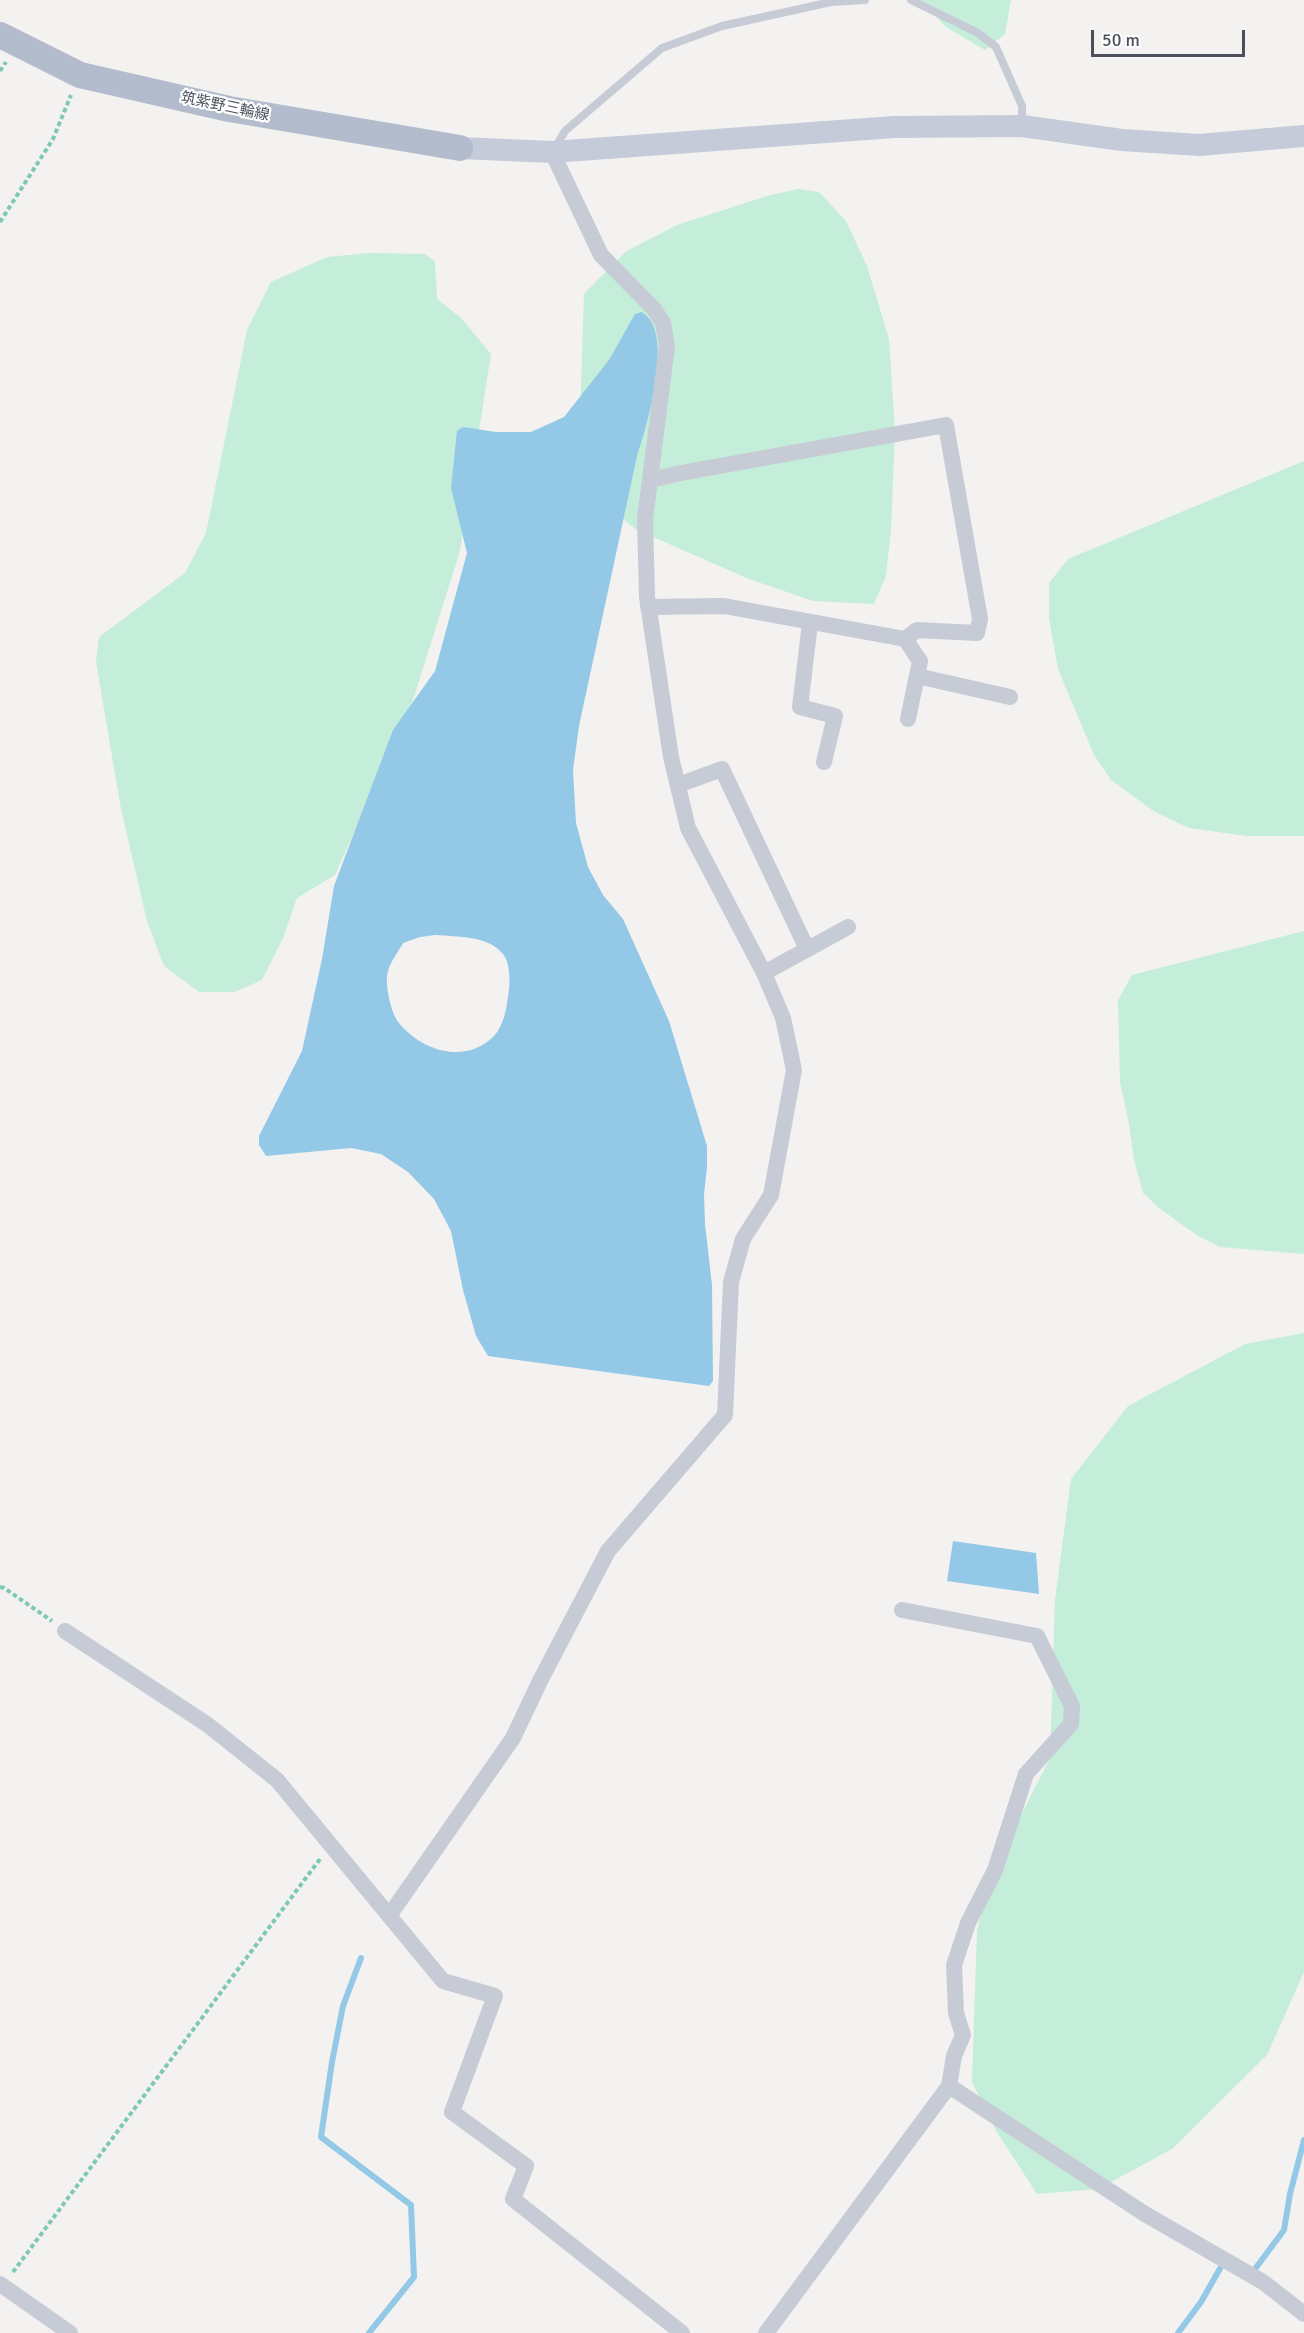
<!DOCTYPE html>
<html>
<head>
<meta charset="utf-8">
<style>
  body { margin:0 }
  #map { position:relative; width:1304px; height:2333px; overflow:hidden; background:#f3f2f1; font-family:Signika,sans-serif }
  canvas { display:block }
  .scale { position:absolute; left:1091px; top:30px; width:154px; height:27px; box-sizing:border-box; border:3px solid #4a515d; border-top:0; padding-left:8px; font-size:18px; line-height:21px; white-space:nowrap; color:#4a515d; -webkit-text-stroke:4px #fff; paint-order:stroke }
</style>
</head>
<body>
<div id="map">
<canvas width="1304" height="2333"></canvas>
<div class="scale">50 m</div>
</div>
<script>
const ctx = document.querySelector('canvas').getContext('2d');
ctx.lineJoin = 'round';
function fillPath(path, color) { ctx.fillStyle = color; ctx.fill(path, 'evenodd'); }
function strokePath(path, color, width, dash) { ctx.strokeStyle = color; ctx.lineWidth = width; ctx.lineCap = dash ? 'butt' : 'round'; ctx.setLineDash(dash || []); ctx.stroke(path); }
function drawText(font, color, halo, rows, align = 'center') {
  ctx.font = font + ' Signika,"Noto Sans JP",sans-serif'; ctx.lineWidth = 4.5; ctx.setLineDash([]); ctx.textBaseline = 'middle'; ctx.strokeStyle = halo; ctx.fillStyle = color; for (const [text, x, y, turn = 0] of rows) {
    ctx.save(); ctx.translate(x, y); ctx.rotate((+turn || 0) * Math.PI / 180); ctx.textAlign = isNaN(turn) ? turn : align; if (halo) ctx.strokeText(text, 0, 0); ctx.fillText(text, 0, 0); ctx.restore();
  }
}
const green = new Path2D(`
  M920,0H1011L1005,34L985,50L946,27Z
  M798,189L819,192L846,221L867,266L889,339L895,433L891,529L886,576L874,604L813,601L749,579L637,530L588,492L580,421L584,294L625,252L677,225L767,196Z
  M370,253L425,254L435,261L437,299L461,318L491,354L460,551L413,700L335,875L297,898L283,938L262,980L235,992H199L164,966L147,921L121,809L96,662L99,637L185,573L206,533L247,330L271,282L327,257Z
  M1304,461V836H1247L1189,828L1155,812L1111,780L1094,755L1058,669L1049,618V583L1068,559Z
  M1304,931V1254L1220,1247L1195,1234L1158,1207L1143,1193L1134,1160L1129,1124L1120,1082L1118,1000L1132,975Z
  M1304,1333V1972L1267,2055L1172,2149L1098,2189L1037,2194L995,2129L972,2082L977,1931L990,1876L1050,1758L1055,1600L1071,1479L1128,1406L1245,1344Z`);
const water = new Path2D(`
  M641,312C676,329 647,427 637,456L579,726L573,770L576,823L588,867L603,895L623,919L669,1021L707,1146V1168L704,1194L705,1224L712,1285L713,1381L709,1386L488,1356L476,1336L463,1290L451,1231L434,1199L408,1172L381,1154L351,1148L266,1156L259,1145V1136L302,1051L322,959L334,886L393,730L435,671L467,553L451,488L457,431L463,427L496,432H531L564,417L609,360L635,314ZM435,935C458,937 487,935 503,954C510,962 510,980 509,989C507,1005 505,1024 494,1036C465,1065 422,1051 399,1023C391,1014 384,982 388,971C391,961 398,952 403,943L420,937Z
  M953,1541L1036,1553L1039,1594L947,1581Z`);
const stream = new Path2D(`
  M361,1958L343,2006L332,2062L321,2137L411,2205L414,2277L369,2333
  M1252,2273L1284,2230L1290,2194L1304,2140
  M1178,2333L1201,2302L1222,2265H1227`);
const path = new Path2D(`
  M0,71L6,62
  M0,222L53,139L71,95
  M0,1587L4,1588L52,1621
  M13,2272L320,1859`);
const lane = new Path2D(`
  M911,0L978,33L996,47L1022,106V125
  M555,148L565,131L662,48L722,26L831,2L865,0`);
const street = new Path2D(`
  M650,480L681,473L946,425L980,619L977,633L917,630L905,639
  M648,607L724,606L905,639L920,661L908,719
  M810,623L800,707L835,716L824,762
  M917,676L1010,697
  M678,785L722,769L807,949
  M764,973L848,927
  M65,1631L208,1725L277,1780L443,1981L495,1996L452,2112L526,2166L513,2199L682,2333
  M389,1916L513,1738L540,1681L608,1551L725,1415L731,1282L743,1239L771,1195L794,1070L783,1018L764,973L688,828L671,757L647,597L645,519L667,346L663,323L654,309L601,255L552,152
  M949,2086L1145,2214L1263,2282L1304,2314
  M0,2284L70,2333
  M766,2333L949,2086L954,2056L963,2035L956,2013L954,1965L968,1923L995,1870L1026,1774L1071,1724L1072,1706L1037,1636L902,1610`);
const secondary = new Path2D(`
  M460,148L552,152L894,127L1022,126L1122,140L1199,145L1304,136`);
const primary = new Path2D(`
  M0,35L80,75L229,109L460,148`);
const streetNames = [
  ["筑紫野三輪線",225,107,12]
];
fillPath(green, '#c4edda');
fillPath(water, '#94c8e7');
strokePath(stream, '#94c8e7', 6);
strokePath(path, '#7ec9b0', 4, [4.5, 3]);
strokePath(lane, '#c6cbd5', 8);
strokePath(street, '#c6cbd5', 16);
strokePath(secondary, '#c5cbd8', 22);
strokePath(primary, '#b3bccd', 26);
drawText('15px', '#4a515d', '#fff', streetNames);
</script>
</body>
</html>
